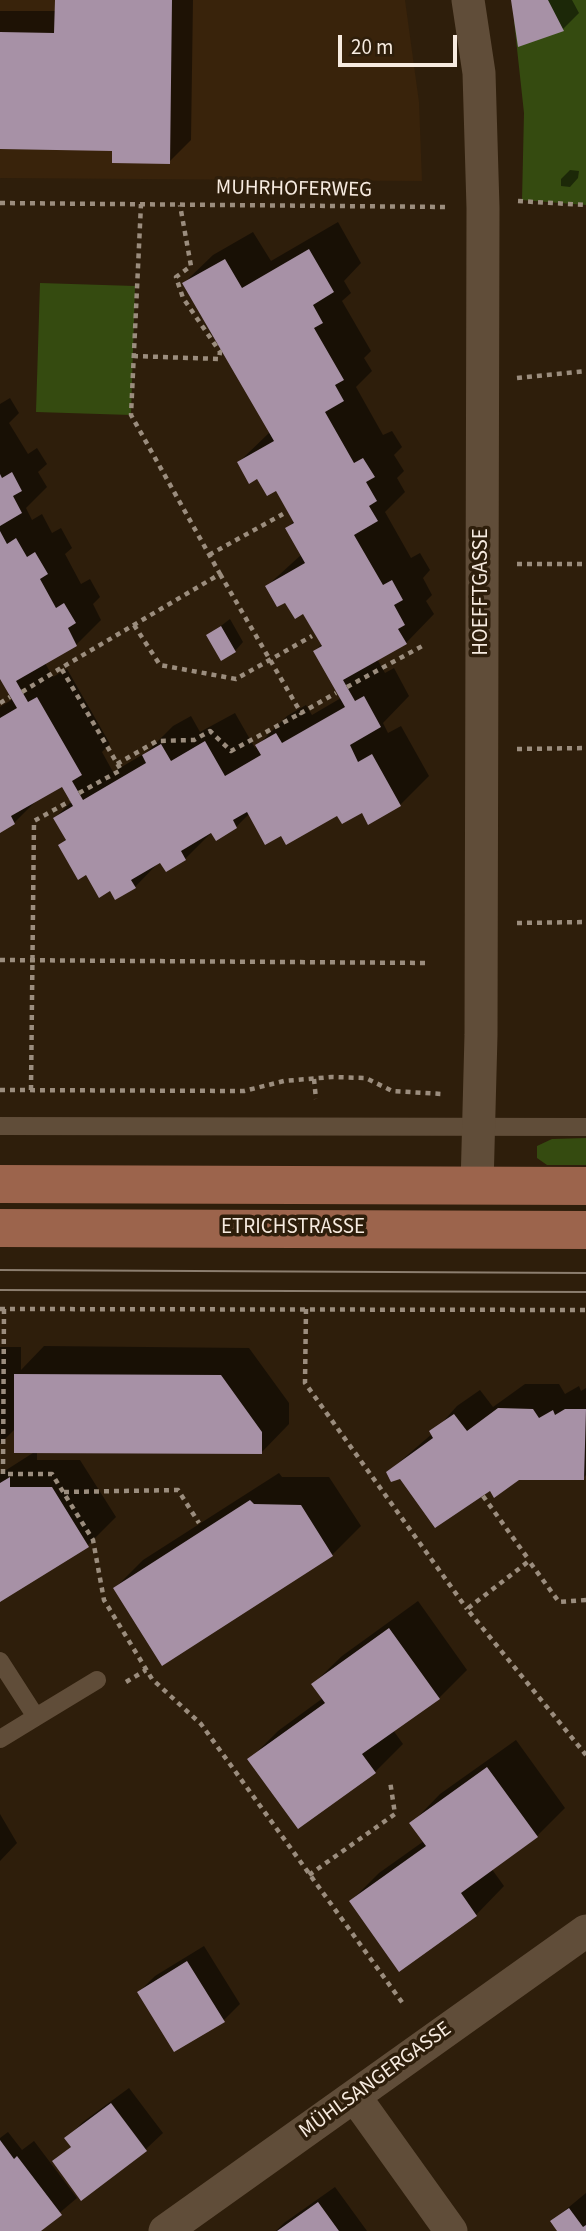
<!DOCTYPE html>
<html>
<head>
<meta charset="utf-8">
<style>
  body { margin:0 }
  #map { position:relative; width:586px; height:2231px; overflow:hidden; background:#2e1e0b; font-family:"Source Sans 3",sans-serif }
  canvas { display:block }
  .scale { position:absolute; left:338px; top:35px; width:119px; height:32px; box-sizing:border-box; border:4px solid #f7ebe0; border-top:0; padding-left:9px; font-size:21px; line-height:24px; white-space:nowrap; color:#f7ebe0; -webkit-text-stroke:5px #2e1e0b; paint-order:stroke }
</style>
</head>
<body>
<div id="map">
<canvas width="586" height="2231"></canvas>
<div class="scale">20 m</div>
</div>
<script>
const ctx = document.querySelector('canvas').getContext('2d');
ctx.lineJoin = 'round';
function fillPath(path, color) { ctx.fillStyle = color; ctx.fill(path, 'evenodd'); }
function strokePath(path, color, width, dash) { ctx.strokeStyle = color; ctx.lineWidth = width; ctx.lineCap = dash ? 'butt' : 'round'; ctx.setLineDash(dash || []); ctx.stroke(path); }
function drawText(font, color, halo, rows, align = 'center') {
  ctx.font = font + ' "Source Sans 3",sans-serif'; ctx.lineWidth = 7; ctx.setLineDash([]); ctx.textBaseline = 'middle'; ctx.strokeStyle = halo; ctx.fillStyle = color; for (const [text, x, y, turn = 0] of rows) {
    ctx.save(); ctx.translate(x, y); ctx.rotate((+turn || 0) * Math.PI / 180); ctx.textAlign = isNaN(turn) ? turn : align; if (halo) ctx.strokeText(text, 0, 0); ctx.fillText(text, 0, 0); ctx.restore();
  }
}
const built = new Path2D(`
  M0,0H405L419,102L422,181L0,178Z`);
const green = new Path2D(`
  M543,0H586V205L522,200L524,113L514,21Z
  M40,283L135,286L131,415L36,412Z
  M586,1138V1165H547L537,1158V1146L552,1139Z`);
const shadow = new Path2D(`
  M56,0H193L191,140L169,162L114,149L0,148V11H56Z
  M513,0H572L579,13L563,29Z
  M570,170L579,171L578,178L570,187L561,186V179Z
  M338,222L361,263L344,281L351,293L342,301L371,351L364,358L372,371L356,387L383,435L392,431L402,447L394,455L404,471L397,478L405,492L385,512L411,558L420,553L430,570L423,578L432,595L426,601L434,614L406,643L377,659L385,673L394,668L409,696L383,723L388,733L401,726L429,776L400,805L338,813L281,834L250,813L236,827L212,832L185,859L161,860L135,887L111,889L86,873L60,845L67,838L55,818L72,801L63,784L40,797L14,823L0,831V707L13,699L0,675V404L10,398L19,413L9,423L28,454L37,448L47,464L38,472L47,487L26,508L32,520L42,514L52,533L61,528L72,548L65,554L81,584L90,579L100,597L93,604L101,620L76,645L45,663L53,677L67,669L110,744L102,752L113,772L147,752L173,726L191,716L200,732L235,713L255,748L287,716L306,705L312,715L341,698L315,651L322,644L304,612L267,586L302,554L287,529L294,521L276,489L239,462L270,432L184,283L213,255L253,232L271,261Z
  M230,619L243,642L235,651L209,635Z
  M44,1346L249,1348L289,1403V1424L261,1453L37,1451V1460H80L116,1517L88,1545L0,1600V1474L36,1451L16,1428L0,1444V1347H21V1370Z
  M525,1384H559L565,1394L579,1386L581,1391L586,1388V1475L583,1478H518L490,1488L388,1472L433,1433L457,1406L480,1390L493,1407Z
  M279,1473L282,1477H329L361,1526L332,1555L163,1663L115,1588L143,1560Z
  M418,1601L467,1670L439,1698L393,1730L403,1744L375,1772L250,1759L278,1731L323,1698L313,1684L342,1656Z
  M516,1740L565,1808L537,1836L491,1868L504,1886L476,1915L351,1901L379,1873L424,1841L412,1823L440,1794Z
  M0,1814L17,1843L0,1861Z
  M204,1946L240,2004L224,2020L139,1992L155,1976Z
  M129,2088L163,2133L146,2149L82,2198L54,2162L72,2146L67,2138L83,2122Z
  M8,2132L22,2150L34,2141L77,2198L38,2231H0V2138Z
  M335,2187L367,2231H276L284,2223Z
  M586,2193V2231H559L552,2221Z`);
const building = new Path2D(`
  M55,0H172L170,164L112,163V151L0,149V32L54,33Z
  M511,0H548L564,31L518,47Z
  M309,249L334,292L313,305L323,323L314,328L344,380L335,385L344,401L325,412L354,463L363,458L375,477L366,482L377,501L369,506L378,521L354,535L383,585L392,580L403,600L394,605L405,625L398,629L407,644L343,680L355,701L364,696L381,727L350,745L358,762L372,754L401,806L368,825L362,813L342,824L337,816L286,845L281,836L265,845L247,812L233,820L237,828L216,841L211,833L181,851L186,860L166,872L160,863L131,880L136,888L115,900L110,891L99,898L86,875L78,880L58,845L66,840L53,818L73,806L62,787L11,816L15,824L0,833V718L17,708L0,679V531L7,544L16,538L27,557L35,552L48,574L40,579L56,608L64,603L76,623L68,628L77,646L16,681L28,702L37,697L82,775L72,781L83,800L146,763L142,755L161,744L171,761L205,741L225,776L261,755L255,745L276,733L282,743L345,707L313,651L322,646L303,614L295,619L285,603L277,607L265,586L305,563L285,528L294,523L276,491L267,496L257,479L249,484L237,462L274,441L182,283L225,259L242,288Z
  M12,472L22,491L13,496L22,513L0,526V474L2,478Z
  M221,626L236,652L221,661L206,635Z
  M14,1374L221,1375L262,1432V1454L14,1453Z
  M498,1408L533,1409L539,1418L553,1410L555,1415L565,1409H586L584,1480H519L494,1498L490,1491L435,1528L400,1479L391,1482L386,1472L433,1438L429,1431L454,1414L467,1431Z
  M10,1477V1487H52L89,1547L0,1602V1483Z
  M250,1500L254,1504L301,1505L333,1556L162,1666L113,1588Z
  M389,1628L440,1699L362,1754L376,1773L298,1829L247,1759L325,1703L311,1684Z
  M487,1767L538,1837L461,1893L477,1916L399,1972L349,1901L426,1846L409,1823Z
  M187,1961L225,2022L174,2052L137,1992Z
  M111,2103L147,2151L81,2201L52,2161L71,2147L64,2138Z
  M0,2140L14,2159L17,2156L62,2215L41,2231H0Z
  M318,2202L339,2231H277Z
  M569,2208L583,2227L586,2225V2231H557L550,2221Z`);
const path = new Path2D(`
  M518,201L586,205
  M0,203L447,207
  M133,356L219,359L220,352L183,298L176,277L191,266L180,205
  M517,378L586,371
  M209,555L283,514
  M517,564H586
  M220,574L301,713L336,693
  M134,625L160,665L236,679L312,636
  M347,687L426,644
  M22,692L61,668
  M0,703L10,697
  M517,749L586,748
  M117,764L157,741L194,740L210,731L231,751L301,713
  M79,793L121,770L61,668L220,574L131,415L141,204
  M517,923L586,922
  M0,960L429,963
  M314,1079L316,1099
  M0,1090L244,1091L284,1081L332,1077L366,1078L392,1091L442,1094
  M31,1090L34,821L70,801
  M0,1309L586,1310
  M4,1309L3,1474H52L93,1540L104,1600L152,1679L201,1724L404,2005
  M306,1309L305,1383L467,1609
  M64,1492L178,1490L199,1523
  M483,1496L529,1560
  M586,1600L559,1602L529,1561L467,1609L586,1755
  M126,1682L146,1670
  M309,1875L395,1814L390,1781`);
const lane = new Path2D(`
  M0,1126L586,1127
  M36,1717L97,1680
  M0,1739L36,1717L0,1661`);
const street = new Path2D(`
  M468,0L479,73L483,208L481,1035L477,1186
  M355,2097L451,2231
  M165,2231L586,1931`);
const primary = new Path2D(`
  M0,1184L586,1186
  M0,1228L586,1230`);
const tram = new Path2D(`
  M0,1270L586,1273
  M0,1290L586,1292`);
const streetNames = [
  ["MUHRHOFERWEG",294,190,1],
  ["HOEFFTGASSE",482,592,-90],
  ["ETRICHSTRASSE",293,1228],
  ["MÜHLSANGERGASSE",376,2081,-36]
];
fillPath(built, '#39230b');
fillPath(green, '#354b10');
fillPath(shadow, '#0007');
fillPath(building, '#a791a6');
strokePath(path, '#9b8d7e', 4.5, [5, 5]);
strokePath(lane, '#604d39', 18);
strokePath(street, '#604d39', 33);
strokePath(primary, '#9c644c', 38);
strokePath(tram, '#8c7e6f', 2);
drawText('21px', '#f7ebe0', '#2e1e0b', streetNames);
</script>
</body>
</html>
